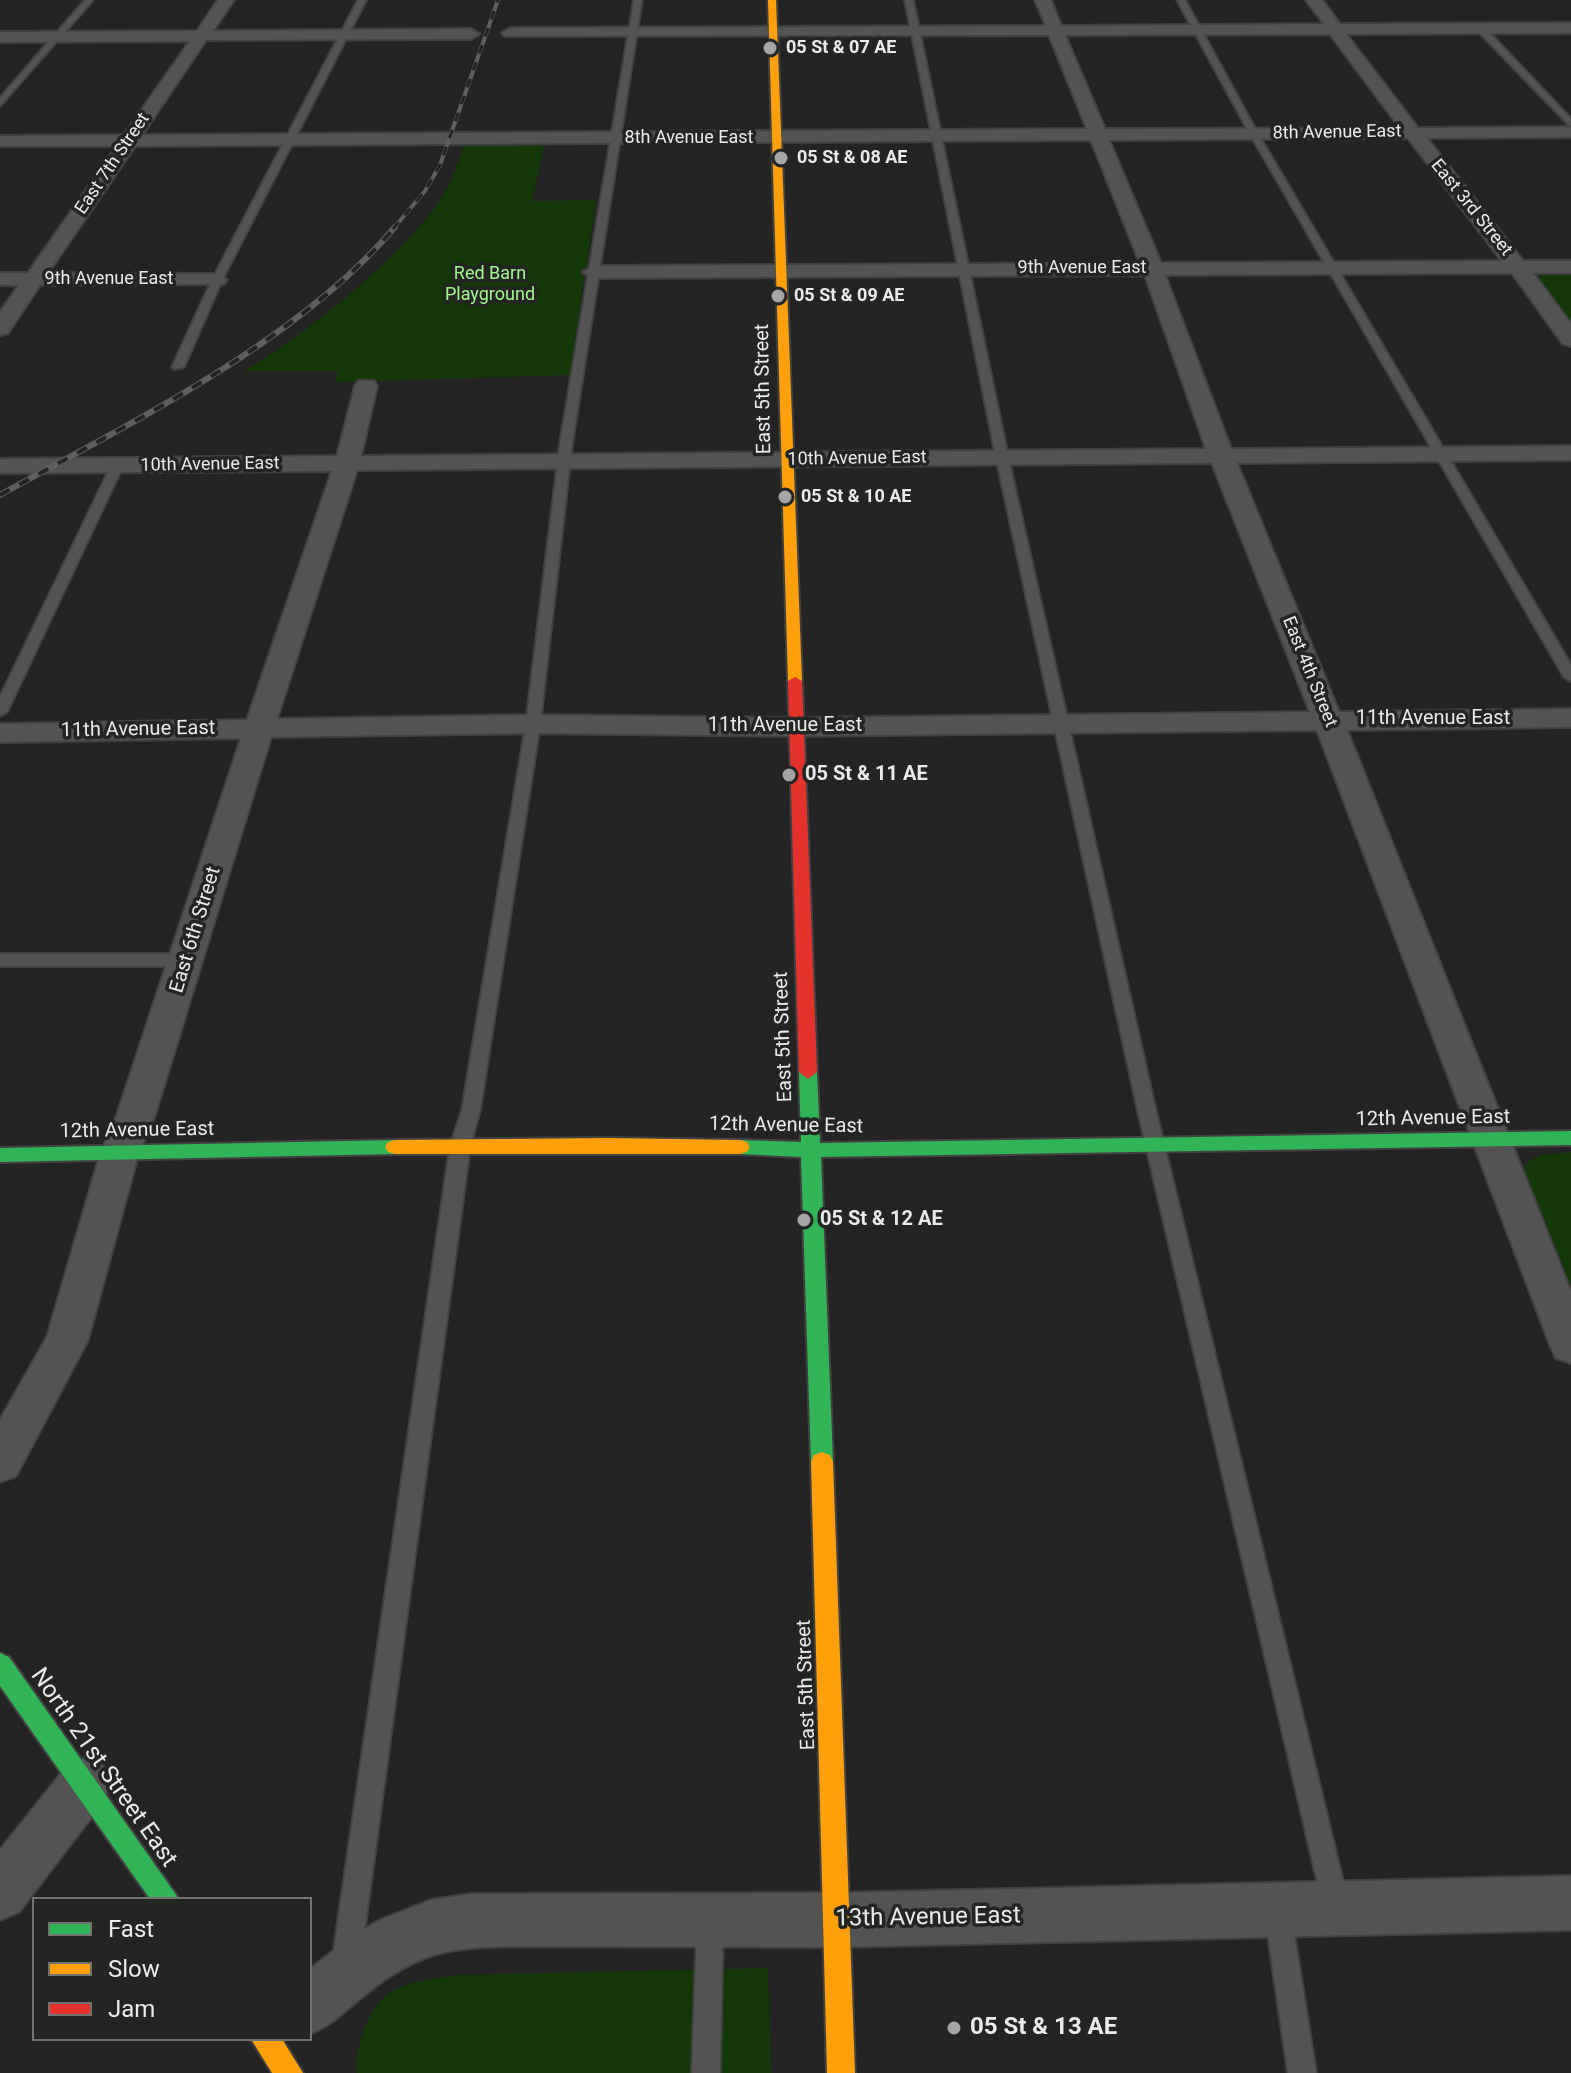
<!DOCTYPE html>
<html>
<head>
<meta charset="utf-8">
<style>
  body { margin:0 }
  #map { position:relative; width:1571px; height:2073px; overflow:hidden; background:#242424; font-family:Roboto,sans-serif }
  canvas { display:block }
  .legend { position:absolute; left:32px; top:1897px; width:280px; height:144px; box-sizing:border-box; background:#232523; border:2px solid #727472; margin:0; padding:10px 14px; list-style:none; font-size:24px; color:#e9ebe9 }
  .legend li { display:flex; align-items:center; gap:16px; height:40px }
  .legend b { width:40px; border:2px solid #727472 }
</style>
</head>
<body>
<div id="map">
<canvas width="1571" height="2073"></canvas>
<ul class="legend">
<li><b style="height:10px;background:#30b455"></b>Fast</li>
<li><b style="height:10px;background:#ff9f0a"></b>Slow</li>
<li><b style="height:10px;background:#e5322d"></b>Jam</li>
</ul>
</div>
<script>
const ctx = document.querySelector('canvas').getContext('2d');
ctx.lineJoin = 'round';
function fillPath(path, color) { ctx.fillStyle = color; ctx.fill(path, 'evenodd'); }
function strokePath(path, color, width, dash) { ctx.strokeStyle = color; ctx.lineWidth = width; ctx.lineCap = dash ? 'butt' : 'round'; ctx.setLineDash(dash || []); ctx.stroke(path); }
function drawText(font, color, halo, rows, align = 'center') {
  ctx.font = font + ' Roboto,sans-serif'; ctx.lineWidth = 7; ctx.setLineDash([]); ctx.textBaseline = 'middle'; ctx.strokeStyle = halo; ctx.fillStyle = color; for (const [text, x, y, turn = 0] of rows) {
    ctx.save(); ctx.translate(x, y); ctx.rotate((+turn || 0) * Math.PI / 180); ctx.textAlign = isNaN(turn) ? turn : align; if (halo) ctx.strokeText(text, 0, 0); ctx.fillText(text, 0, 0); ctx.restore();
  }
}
const green = new Path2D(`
  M466,141H545L532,201L596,200L570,375L336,382L338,371H244C303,337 416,247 448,187C455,172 460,156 466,141Z
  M1571,272V325L1538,280L1543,273Z
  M1571,1152V1285L1525,1172L1526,1163L1541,1155Z
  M768,1968L771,2073H357C355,2045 369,2003 396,1989C415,1980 439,1978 459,1975Z`);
const lane = new Path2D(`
  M85,0H93L0,106V98Z
  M358,0H366L222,280L184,367L174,369L172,367L212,280Z
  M634,0H642L572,444L540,724L480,1110L470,1147L360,1963L356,1973L346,1977L336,1973L332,1963L450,1147L462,1110L526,724L560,444Z
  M905,0H913L1008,457L1155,1107L1349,1906L1345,1915L1336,1919L1327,1915L1323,1906L1137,1107L996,457Z
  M1177,0H1185L1258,134L1571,665V681L1564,677L1250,134Z
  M1478,27H1484L1571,119V127L1478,31Z
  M117,462L123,466L7,712L0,716V697L111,466Z
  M0,954H187L196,960L187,966H0Z
  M1278,1901L1287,1905L1291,1914L1316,2073H1288L1265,1914L1269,1905Z
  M710,1911L720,1914L723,1924L720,2073H692L697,1924L700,1914Z`);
const street = new Path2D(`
  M218,0H234L213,31L471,29L479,34L471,39L206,40L142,135L1087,129L1049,35L504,36L502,33L510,28L1046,26L1035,0H1051L1061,26L1324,24L1306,0H1322L1340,24L1571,23V33L1346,34L1418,128L1571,127V137L1427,138L1523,261H1571V273H1533L1571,324V346L1563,344L1512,273L1165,275L1231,449L1571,446V460L1237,463L1339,712L1571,709V727L1347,730L1571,1292V1363L1556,1358L1550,1345L1317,730L796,736L533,733L271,737L155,1115L138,1155L88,1340L16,1476L0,1482V1420L47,1337L100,1155L117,1115L241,738L0,742V724L247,720L332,471L0,473V459L337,456L355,386L358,381H374L377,386L361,456L1206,449L1145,275L593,278L583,272L593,266L1140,263L1091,140L135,146L48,273L217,274L227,280L224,284L40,285L8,333L0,335V312L19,285H0V273H28L117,146H0V136L124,135L190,41L0,42V32L197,31ZM1330,34L1400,128L1105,129L1065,35ZM1408,138L1502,261L1161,263L1109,140ZM1212,463L1310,712L796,718L533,715L277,719L357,470Z
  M85,1758L103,1766L111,1784L103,1802L19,1912L0,1920V1850L67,1766Z
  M1571,1876V1930L838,1947L512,1946C450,1948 421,1951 371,1990C350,2006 334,2024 310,2034V1969L347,1940L380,1920L431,1900L471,1894L838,1893Z`);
const fast = new Path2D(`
  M808,1065L817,1072L820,1143L1571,1131V1145L821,1157L833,1462L830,1469L822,1472L814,1469L811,1462L801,1157L740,1154L733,1152L730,1147L733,1142L740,1140L801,1142L799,1072Z
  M395,1140L402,1142L405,1147L402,1152L395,1154L0,1162V1148Z
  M0,1653L9,1657L179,1899H150L0,1686Z`);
const slow = new Path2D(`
  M768,0H776L802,681L795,685L788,681Z
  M608,1138L740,1140L747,1142L750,1147L747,1152L740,1154H395L388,1152L385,1147L388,1142L395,1140Z
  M822,1452L830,1455L833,1462L855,2073H827L811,1462L814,1455Z
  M251,2039H282L303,2073H272Z`);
const jam = new Path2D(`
  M795,677L802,681L817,1072L808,1079L799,1072L788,681Z`);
const railFar1 = new Path2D(`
  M393,229L425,191L440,165L498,0`);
const rail = new Path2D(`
  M0,495C130,423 298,342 395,227`);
const markers = [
  [770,48,8,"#a4a5a4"],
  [781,158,8,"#a4a5a4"],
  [778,296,8,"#a4a5a4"],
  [785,497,8,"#a4a5a4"],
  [789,775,8,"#a4a5a4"],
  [804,1220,8,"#a4a5a4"],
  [954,2028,8,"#a4a5a4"]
];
const farPoinames = [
  ["05 St & 07 AE",786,48],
  ["05 St & 08 AE",797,158],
  ["05 St & 09 AE",794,296],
  ["05 St & 10 AE",801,497]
];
const farStreetnames = [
  ["8th Avenue East",1337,133,-1],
  ["8th Avenue East",689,138],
  ["East 7th Street",113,164,-56],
  ["East 3rd Street",1471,208,51],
  ["9th Avenue East",1082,268],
  ["9th Avenue East",109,279],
  ["10th Avenue East",857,459,-1],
  ["10th Avenue East",210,465,-1],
  ["East 4th Street",1309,672,68]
];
const farParknames = [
  ["Red Barn",490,274],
  ["Playground",490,295]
];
const streetNames = [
  ["East 5th Street",764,389,-91],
  ["11th Avenue East",1433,719],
  ["11th Avenue East",785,726],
  ["11th Avenue East",138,730,-1],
  ["East 6th Street",196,930,-73],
  ["East 5th Street",784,1037,-92],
  ["12th Avenue East",1433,1119,-1],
  ["12th Avenue East",786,1126,1],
  ["12th Avenue East",137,1131,-1],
  ["East 5th Street",807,1685,-92]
];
const poiNames = [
  ["05 St & 11 AE",805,775],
  ["05 St & 12 AE",820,1220]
];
const nearStreetnames = [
  ["North 21st Street East",103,1768,55],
  ["13th Avenue East",928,1918,-1]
];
const nearPoinames = [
  ["05 St & 13 AE",970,2028]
];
fillPath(green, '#143808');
strokePath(lane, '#414141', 4);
strokePath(street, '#414141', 4);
strokePath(fast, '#414141', 4);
strokePath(slow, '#414141', 4);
strokePath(jam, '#414141', 4);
fillPath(lane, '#525352');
fillPath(street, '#525352');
fillPath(fast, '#30b455');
fillPath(slow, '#ff9f0a');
fillPath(jam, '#e5322d');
strokePath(railFar1, '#5e5f5e', 4);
strokePath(rail, '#5e5f5e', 6);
strokePath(railFar1, '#232523', 3, [9]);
strokePath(rail, '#232523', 4, [11]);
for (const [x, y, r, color] of markers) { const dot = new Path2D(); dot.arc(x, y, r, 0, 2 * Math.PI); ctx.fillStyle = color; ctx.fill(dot); strokePath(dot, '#232523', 3); }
drawText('bold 18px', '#e9ebe9', '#232523', farPoinames, 'left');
drawText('18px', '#e9ebe9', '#232523', farStreetnames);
drawText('18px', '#a3f68e', '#232523', farParknames);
drawText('20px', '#e9ebe9', '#232523', streetNames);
drawText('bold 20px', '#e9ebe9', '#232523', poiNames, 'left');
drawText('24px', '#e9ebe9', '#232523', nearStreetnames);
drawText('bold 24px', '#e9ebe9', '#232523', nearPoinames, 'left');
</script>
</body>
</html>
